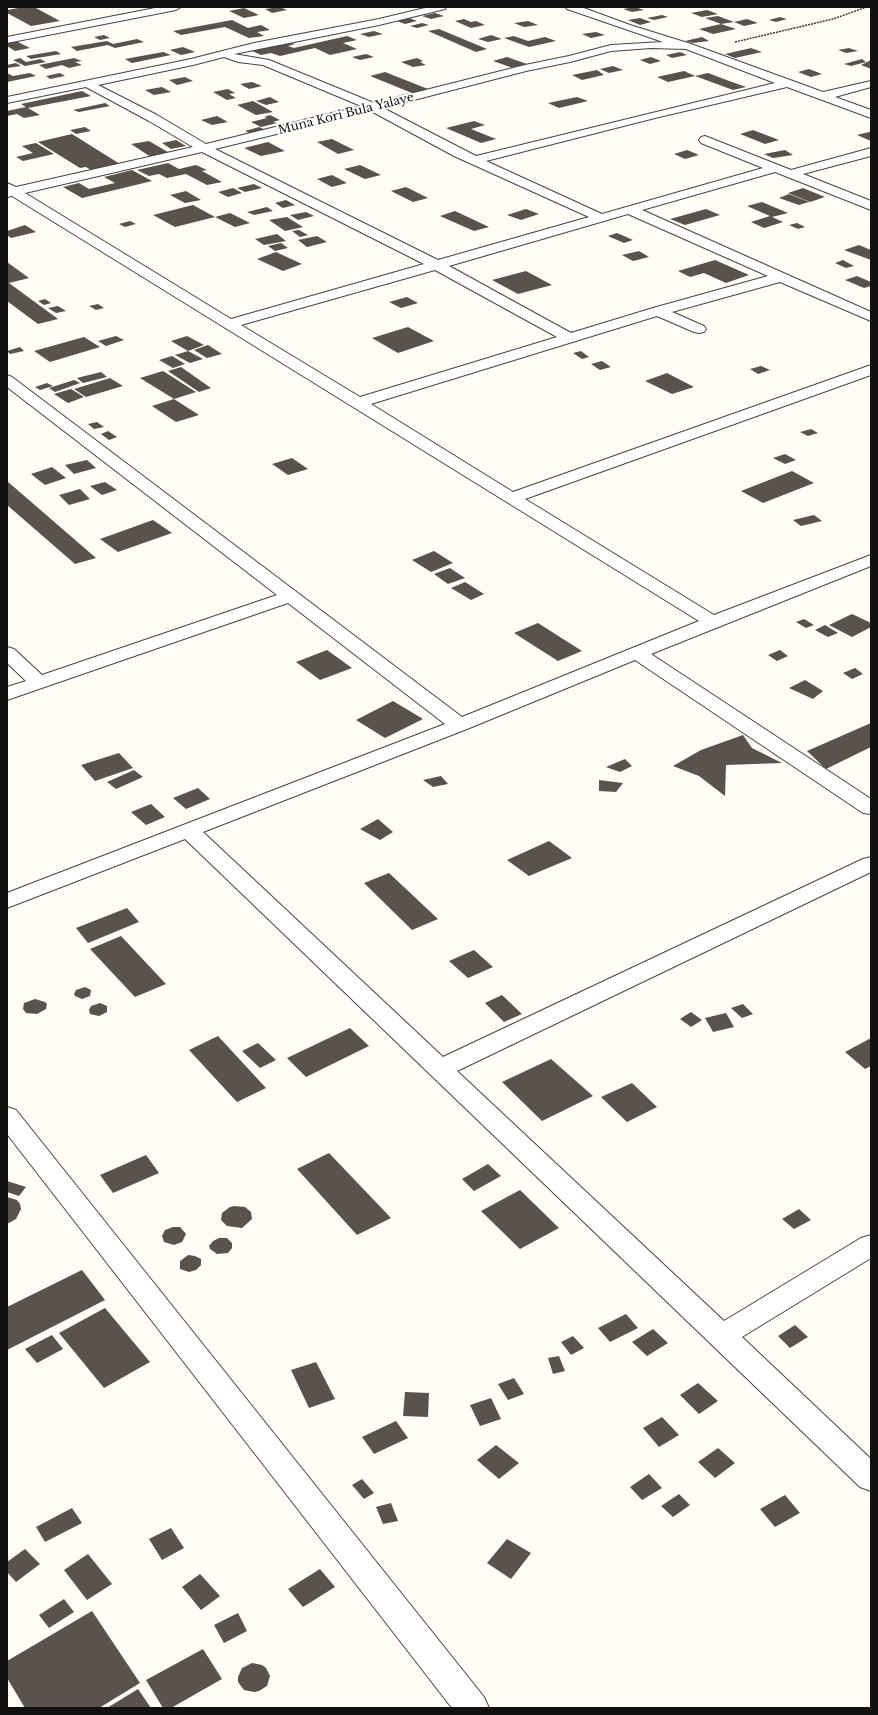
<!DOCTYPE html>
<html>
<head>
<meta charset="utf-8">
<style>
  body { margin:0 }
  #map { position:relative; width:878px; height:1715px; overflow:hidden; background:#fffdf5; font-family:"Libre Baskerville",serif }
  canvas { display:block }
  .frame { position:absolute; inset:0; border:8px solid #111; pointer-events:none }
</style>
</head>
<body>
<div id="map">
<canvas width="878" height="1715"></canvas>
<div class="frame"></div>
</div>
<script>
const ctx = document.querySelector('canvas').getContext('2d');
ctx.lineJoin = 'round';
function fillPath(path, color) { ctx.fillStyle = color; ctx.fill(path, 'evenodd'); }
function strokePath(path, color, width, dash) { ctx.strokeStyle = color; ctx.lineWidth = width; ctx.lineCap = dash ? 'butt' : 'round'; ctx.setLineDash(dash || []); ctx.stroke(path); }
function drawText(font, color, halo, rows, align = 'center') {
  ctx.font = font + ' "Libre Baskerville",serif'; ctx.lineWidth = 4; ctx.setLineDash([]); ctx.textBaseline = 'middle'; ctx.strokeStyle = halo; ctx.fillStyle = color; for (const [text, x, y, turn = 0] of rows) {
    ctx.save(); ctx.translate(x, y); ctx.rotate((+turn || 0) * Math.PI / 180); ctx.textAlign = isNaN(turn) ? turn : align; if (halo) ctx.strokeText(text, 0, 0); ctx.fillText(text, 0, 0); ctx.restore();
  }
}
const building = new Path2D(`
  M24,7H34L60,21L31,26L7,13V10Z
  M280,7L287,10L272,13L265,9Z
  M635,7L644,10L632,12L623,9Z
  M244,8L259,15L244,18L229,11Z
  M707,10L718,14L702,17L691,13Z
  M435,13L444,16L431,19L422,16Z
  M662,15L668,17L654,20L647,18Z
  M718,16L734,22L721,24L705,18Z
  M780,17L787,19L776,22L769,20Z
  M409,18L417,21L405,24L397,21Z
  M640,18L651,22L640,25L628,20Z
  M464,19L471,22L476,21L485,25L471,28L455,21Z
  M747,19L758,23L744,26L734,22Z
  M232,20L248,28L261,25L270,30L257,32L264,36L249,38L225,27L181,35L173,31Z
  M528,21L538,25L524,27L514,23Z
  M422,23L429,25L417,28L410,26Z
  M721,24L736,29L713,34L699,29Z
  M439,29L487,49L476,52L428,31Z
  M374,31L383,34L369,37L360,34Z
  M596,32L605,35L591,38L582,34Z
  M104,35L110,38L100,40L94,37Z
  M491,35L502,39L488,42L478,39Z
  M347,36L357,40L343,43L357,49L330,55L315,48L280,56L271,53L261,55L248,49L289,42L295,44L288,46L294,48Z
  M514,36L528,41L545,37L556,41L529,47L504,38Z
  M702,37L709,41L693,43L685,41Z
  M137,39L144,42L115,48L108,45L77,51L71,47L107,41L113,44Z
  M16,41L30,48L15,51L7,46V42Z
  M183,47L195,52L181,55L170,50Z
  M751,48L762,52L735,58L725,54Z
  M849,48L858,51L846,53L838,50Z
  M56,51L61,54L31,59L26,56Z
  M163,52L171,55L132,63L125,59Z
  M680,52L687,55L672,58L666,55Z
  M366,54L374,57L360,60L352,57Z
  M507,57L527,64L513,68L493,61Z
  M651,57L661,61L650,64L640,60Z
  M20,58L26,62L40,59L46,62L25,66L13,60Z
  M74,58L82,61L75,62L82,65L69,68L62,65L46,69L39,65Z
  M417,58L423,61L420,62L426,65L413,67L401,62Z
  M862,59L866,62L851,66L844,64Z
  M871,60V69L861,65Z
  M16,63L21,66L7,68V65Z
  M613,66L623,70L609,73L600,69Z
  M809,69L822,74L811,77L798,72Z
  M597,70L604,75L582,80L572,75Z
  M684,71L695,76L668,82L657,77Z
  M385,72L428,89L412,93L370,76Z
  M7,73L13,76L30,73L36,76L7,82Z
  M60,73L65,76L50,79L46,76Z
  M708,73L732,82L746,87L733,90L695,76Z
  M185,77L193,81L177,85L169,80Z
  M252,82L262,86L249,89L240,84Z
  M162,87L171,92L154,95L145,90Z
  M228,89L235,93L229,94L236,98L227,100L213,92Z
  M82,91L91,96L28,108L40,115L24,118L17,114L7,116V111L26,107L21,104Z
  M270,97L279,102L266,105L256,101Z
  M577,97L588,101L559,108L548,103Z
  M253,101L273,112L256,115L237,105Z
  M105,103L110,106L79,112L73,110Z
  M270,115L280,120L273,122L277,123L261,127L251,122L267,118L264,117Z
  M217,116L228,122L212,125L201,120Z
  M474,121L485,125L471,129L496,139L481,143L446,128Z
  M85,127L91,131L76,134L70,130Z
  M259,127L268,131L253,135L245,131Z
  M753,130L779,140L765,144L740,134Z
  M869,132H871V141L857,135Z
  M72,134L120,164L91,170L86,167L80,168L38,142Z
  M332,139L354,150L338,154L317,142Z
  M176,140L186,146L171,149L162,143Z
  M149,141L173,155L154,159L131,144Z
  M268,142L285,151L261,156L244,148Z
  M36,143L54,154L23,161L16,157L33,153L22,146Z
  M687,150L699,155L685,159L674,154Z
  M785,150L793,155L773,158L764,154Z
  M168,163L179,169L196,165L207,170L202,171L222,182L207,185L186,174L167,178L159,174L149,176L137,170Z
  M360,165L381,175L365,179L344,169Z
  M132,170L152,181L82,198L63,187L79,183L89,189L115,183L104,177Z
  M332,175L347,183L332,187L317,179Z
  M254,184L262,188L245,192L237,188Z
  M406,187L428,198L413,202L391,191Z
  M233,188L242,193L228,197L218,192Z
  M803,188L825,197L810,202L788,193Z
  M186,191L201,200L185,203L170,195Z
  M789,194L809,202L799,205L779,198Z
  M286,200L295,205L283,208L275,203Z
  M762,202L788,213L772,217L783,222L764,228L751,222L770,216L747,206Z
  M193,205L215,217L230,213L250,223L235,227L215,217L175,227L153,215Z
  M267,207L273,211L254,215L247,212Z
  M526,209L539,214L521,220L507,215Z
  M706,209L720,215L685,225L670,219Z
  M455,211L489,227L474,231L440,216Z
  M306,212L314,216L298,220L290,215Z
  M287,217L303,227L285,231L269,220Z
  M130,221L136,224L125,227L119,224Z
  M797,223L805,227L798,229L789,225Z
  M25,225L36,232L11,238L7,235V231Z
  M299,230L308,235L300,237L292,231Z
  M617,233L633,240L624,243L608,236Z
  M277,234L286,241L264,245L255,239Z
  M317,236L327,242L307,247L298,240Z
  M281,243L288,248L275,251L268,246Z
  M859,245L871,250V260L844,250Z
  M639,251L649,257L633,261L622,255Z
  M276,252L302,264L283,271L257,259Z
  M715,260L749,275L726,283L704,273L690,277L678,271Z
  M843,260L854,266L846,268L835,263Z
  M7,262L29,278L9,283L7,282Z
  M526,271L552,285L518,294L492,280Z
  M857,276L871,282V286L864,288L845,280Z
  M7,283H9L58,319L38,324L7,301Z
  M407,297L418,303L401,308L389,302Z
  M45,299L51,303L44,305L38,301Z
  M98,304L104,308L96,310L89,306Z
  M58,306L66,311L56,313L48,308Z
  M408,327L434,341L398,353L372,338Z
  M116,336L124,340L106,346L98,341Z
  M187,336L204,345L188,351L171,341Z
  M84,337L100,347L50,362L34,351Z
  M208,345L222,354L207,358L194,350Z
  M20,347L24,351L10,354L7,351Z
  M188,351L203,359L190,363L175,355Z
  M581,351L589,357L582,359L573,353Z
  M172,356L185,364L173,368L159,360Z
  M602,361L611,367L600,370L591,364Z
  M761,366L770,370L758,374L750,369Z
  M181,367L211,388L199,392L168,371Z
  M163,371L196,392L174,399L140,378Z
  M101,372L107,377L83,383L77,378Z
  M667,373L694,387L672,394L645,381Z
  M110,378L123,386L86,397L74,389Z
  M74,380L80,383L55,392L49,388Z
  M47,383L53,386L40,390L35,387Z
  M71,389L84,397L68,403L54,394Z
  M174,399L199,415L176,422L152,406Z
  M97,422L104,427L94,429L88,424Z
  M811,429L818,433L808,436L800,432Z
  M108,431L117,437L109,440L101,434Z
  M785,454L796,460L785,464L773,458Z
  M292,458L308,469L288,475L272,464Z
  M87,460L96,468L74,474L65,465Z
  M52,467L66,478L45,485L31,474Z
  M792,471L814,483L763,503L741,491Z
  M7,481L96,558L75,564L7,505Z
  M105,482L117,490L102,495L90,486Z
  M80,489L90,499L69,505L59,495Z
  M814,515L822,521L801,526L793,520Z
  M153,520L172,533L118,552L100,539Z
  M434,551L453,563L431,572L412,560Z
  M450,568L465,578L448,584L434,574Z
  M465,582L484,594L471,600L451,588Z
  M852,614L871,623V627L852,637L829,625Z
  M804,619L814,625L806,628L796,622Z
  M538,623L582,651L558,661L514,633Z
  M825,625L838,633L828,637L815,630Z
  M327,650L352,668L320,680L296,662Z
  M780,650L788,656L777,661L768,655Z
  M855,668L863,674L852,679L843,673Z
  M805,680L823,691L813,699L789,688Z
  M393,701L423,719L385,738L356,720Z
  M871,723V747L826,769L807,751Z
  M743,735L752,748L782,763L726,765L725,796L699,776L673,766L701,750Z
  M119,753L133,768L95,781L81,765Z
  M625,759L632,766L620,772L606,767Z
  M134,770L143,777L116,789L107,782Z
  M441,776L448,784L433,787L423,780Z
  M599,780L623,783L616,792L599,791Z
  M198,788L210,799L186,809L173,798Z
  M151,804L165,817L146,825L131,812Z
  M378,819L393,832L380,840L360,829Z
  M549,841L572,858L529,876L507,860Z
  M389,873L438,919L412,930L364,883Z
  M127,908L139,922L88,943L76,928Z
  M121,936L166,984L135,997L90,949Z
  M474,950L493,967L468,978L449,961Z
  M85,987L91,990L90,996L82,999L75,996L74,994L76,990Z
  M502,995L522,1014L504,1022L485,1003Z
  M35,999L45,1002L47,1004L46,1009L37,1014L26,1013L23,1009L24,1003Z
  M100,1003L107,1006V1012L99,1016L90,1014L89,1010L91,1006Z
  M743,1004L753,1014L742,1018L731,1008Z
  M691,1012L702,1020L691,1027L680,1019Z
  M726,1013L734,1027L713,1032L705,1018Z
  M350,1028L369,1046L306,1077L287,1058Z
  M218,1036L266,1088L237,1102L189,1050Z
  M871,1038V1066L865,1069L845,1052Z
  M258,1043L276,1060L260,1068L242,1051Z
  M551,1059L593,1096L542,1121L502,1082Z
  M632,1083L657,1107L627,1122L601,1097Z
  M329,1153L391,1218L357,1235L297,1169Z
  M146,1155L159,1173L113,1193L100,1175Z
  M488,1164L501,1176L474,1191L462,1179Z
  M7,1181L26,1187L19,1196L7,1192Z
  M520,1190L559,1228L520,1249L481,1211Z
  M7,1197L17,1200L20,1204L21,1209L16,1219L7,1224Z
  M234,1206L245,1207L251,1212L252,1219L242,1228L227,1226L221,1220L222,1213L230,1207Z
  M799,1209L811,1220L794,1229L782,1219Z
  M173,1227H180L186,1234L182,1242L174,1245L164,1242L162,1236L165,1230Z
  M219,1238H227L232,1243V1248L228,1253L217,1254L210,1249L209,1246L213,1241Z
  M188,1255L195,1256L201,1259V1265L196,1270L189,1272L180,1269V1261Z
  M82,1270L105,1300L7,1350V1307Z
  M105,1308L150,1362L104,1388L59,1333Z
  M626,1314L638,1328L610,1342L598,1328Z
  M795,1325L808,1337L790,1348L778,1336Z
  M653,1329L668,1343L647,1356L632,1342Z
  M52,1335L63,1349L37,1363L25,1349Z
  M573,1336L584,1348L571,1355L561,1342Z
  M559,1356L565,1371L553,1374L548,1358Z
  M316,1362L335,1399L309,1408L291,1370Z
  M514,1378L524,1394L508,1400L498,1384Z
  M698,1383L718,1401L699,1414L680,1395Z
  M405,1392L429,1393L428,1417L403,1416Z
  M491,1398L501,1419L480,1426L470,1405Z
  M662,1417L679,1435L659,1447L643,1428Z
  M396,1421L408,1438L374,1454L362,1437Z
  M496,1445L519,1463L499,1479L477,1460Z
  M718,1448L735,1463L715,1478L698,1462Z
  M649,1474L662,1488L642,1500L630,1487Z
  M362,1479L374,1493L364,1499L352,1485Z
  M679,1494L690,1505L673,1517L661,1506Z
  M785,1495L800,1513L775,1527L760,1509Z
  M391,1503L398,1521L383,1524L376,1507Z
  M72,1508L82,1523L45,1542L36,1527Z
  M171,1528L184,1548L162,1560L149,1539Z
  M507,1539L531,1553L511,1579L487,1563Z
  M25,1549L40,1564L16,1582L7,1572V1562Z
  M88,1554L112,1584L87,1600L64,1570Z
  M320,1569L335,1587L303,1607L288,1589Z
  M200,1574L220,1596L201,1610L182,1587Z
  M64,1599L74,1612L49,1628L39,1615Z
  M92,1611L140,1683L99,1708H25L7,1678V1661Z
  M238,1613L247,1631L224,1643L214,1625Z
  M203,1649L222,1679L171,1708H163L146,1680Z
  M252,1663L262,1665L266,1668L270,1676L267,1686L259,1691L254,1692L244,1690L238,1682V1677L242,1668Z
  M138,1689L151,1708H107Z`);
const path = new Path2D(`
  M735,42L833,19L867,7`);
const minor = new Path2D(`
  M160,7H181L176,10L7,43V37Z
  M429,7H446L445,9L379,25L234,54L269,60L374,103L525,65L569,56L611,45L663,42L567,9L566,7H581L630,25L691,44L823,92L871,81V87L835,97L871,110V118L787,87L655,118L486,161L602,214L763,168L701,143L699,140L701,137L705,136L791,170L871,148V156L803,174L871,201V210L775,172L642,210L871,312V321L780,282L672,312L704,326L706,329L704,332L699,333L694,332L657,316L371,404L513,492L871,365V375L525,499L714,615L871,555V566L651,654L871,799V814L863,813L635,660L467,729L203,832L443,1057L863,859L871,857V872L457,1071L724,1321L861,1238L871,1235V1258L742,1337L871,1459V1491L860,1487L185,839L7,908V893L445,724L288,603L7,700V687L26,681L7,663V647L14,649L42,675L277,595L7,387V375L12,377L462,717L699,621L12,196L7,197V183L16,187L193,147L149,121L86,87L7,103V97L191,59L254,43L379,19ZM651,48L686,49L775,83L476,156L383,108L526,71L570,62L611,51ZM224,57L238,62L263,65L361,106L206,144L157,115L98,85L193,65ZM371,111L454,156L589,217L438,260L215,149ZM202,152L424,264L231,319L25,193ZM628,214L768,276L653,308L571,333L449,266ZM435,270L557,337L360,397L241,325Z
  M7,1107L16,1110L484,1697L489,1708H452L7,1134Z`);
const farStreetnames = [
  ["Muna Kori Bula Yalaye",346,114,-14]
];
fillPath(building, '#5a524d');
strokePath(minor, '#444', 2);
strokePath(path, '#333', 1.5, [2, 1]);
fillPath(minor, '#fff');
drawText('12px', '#111', '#fff', farStreetnames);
</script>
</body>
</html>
